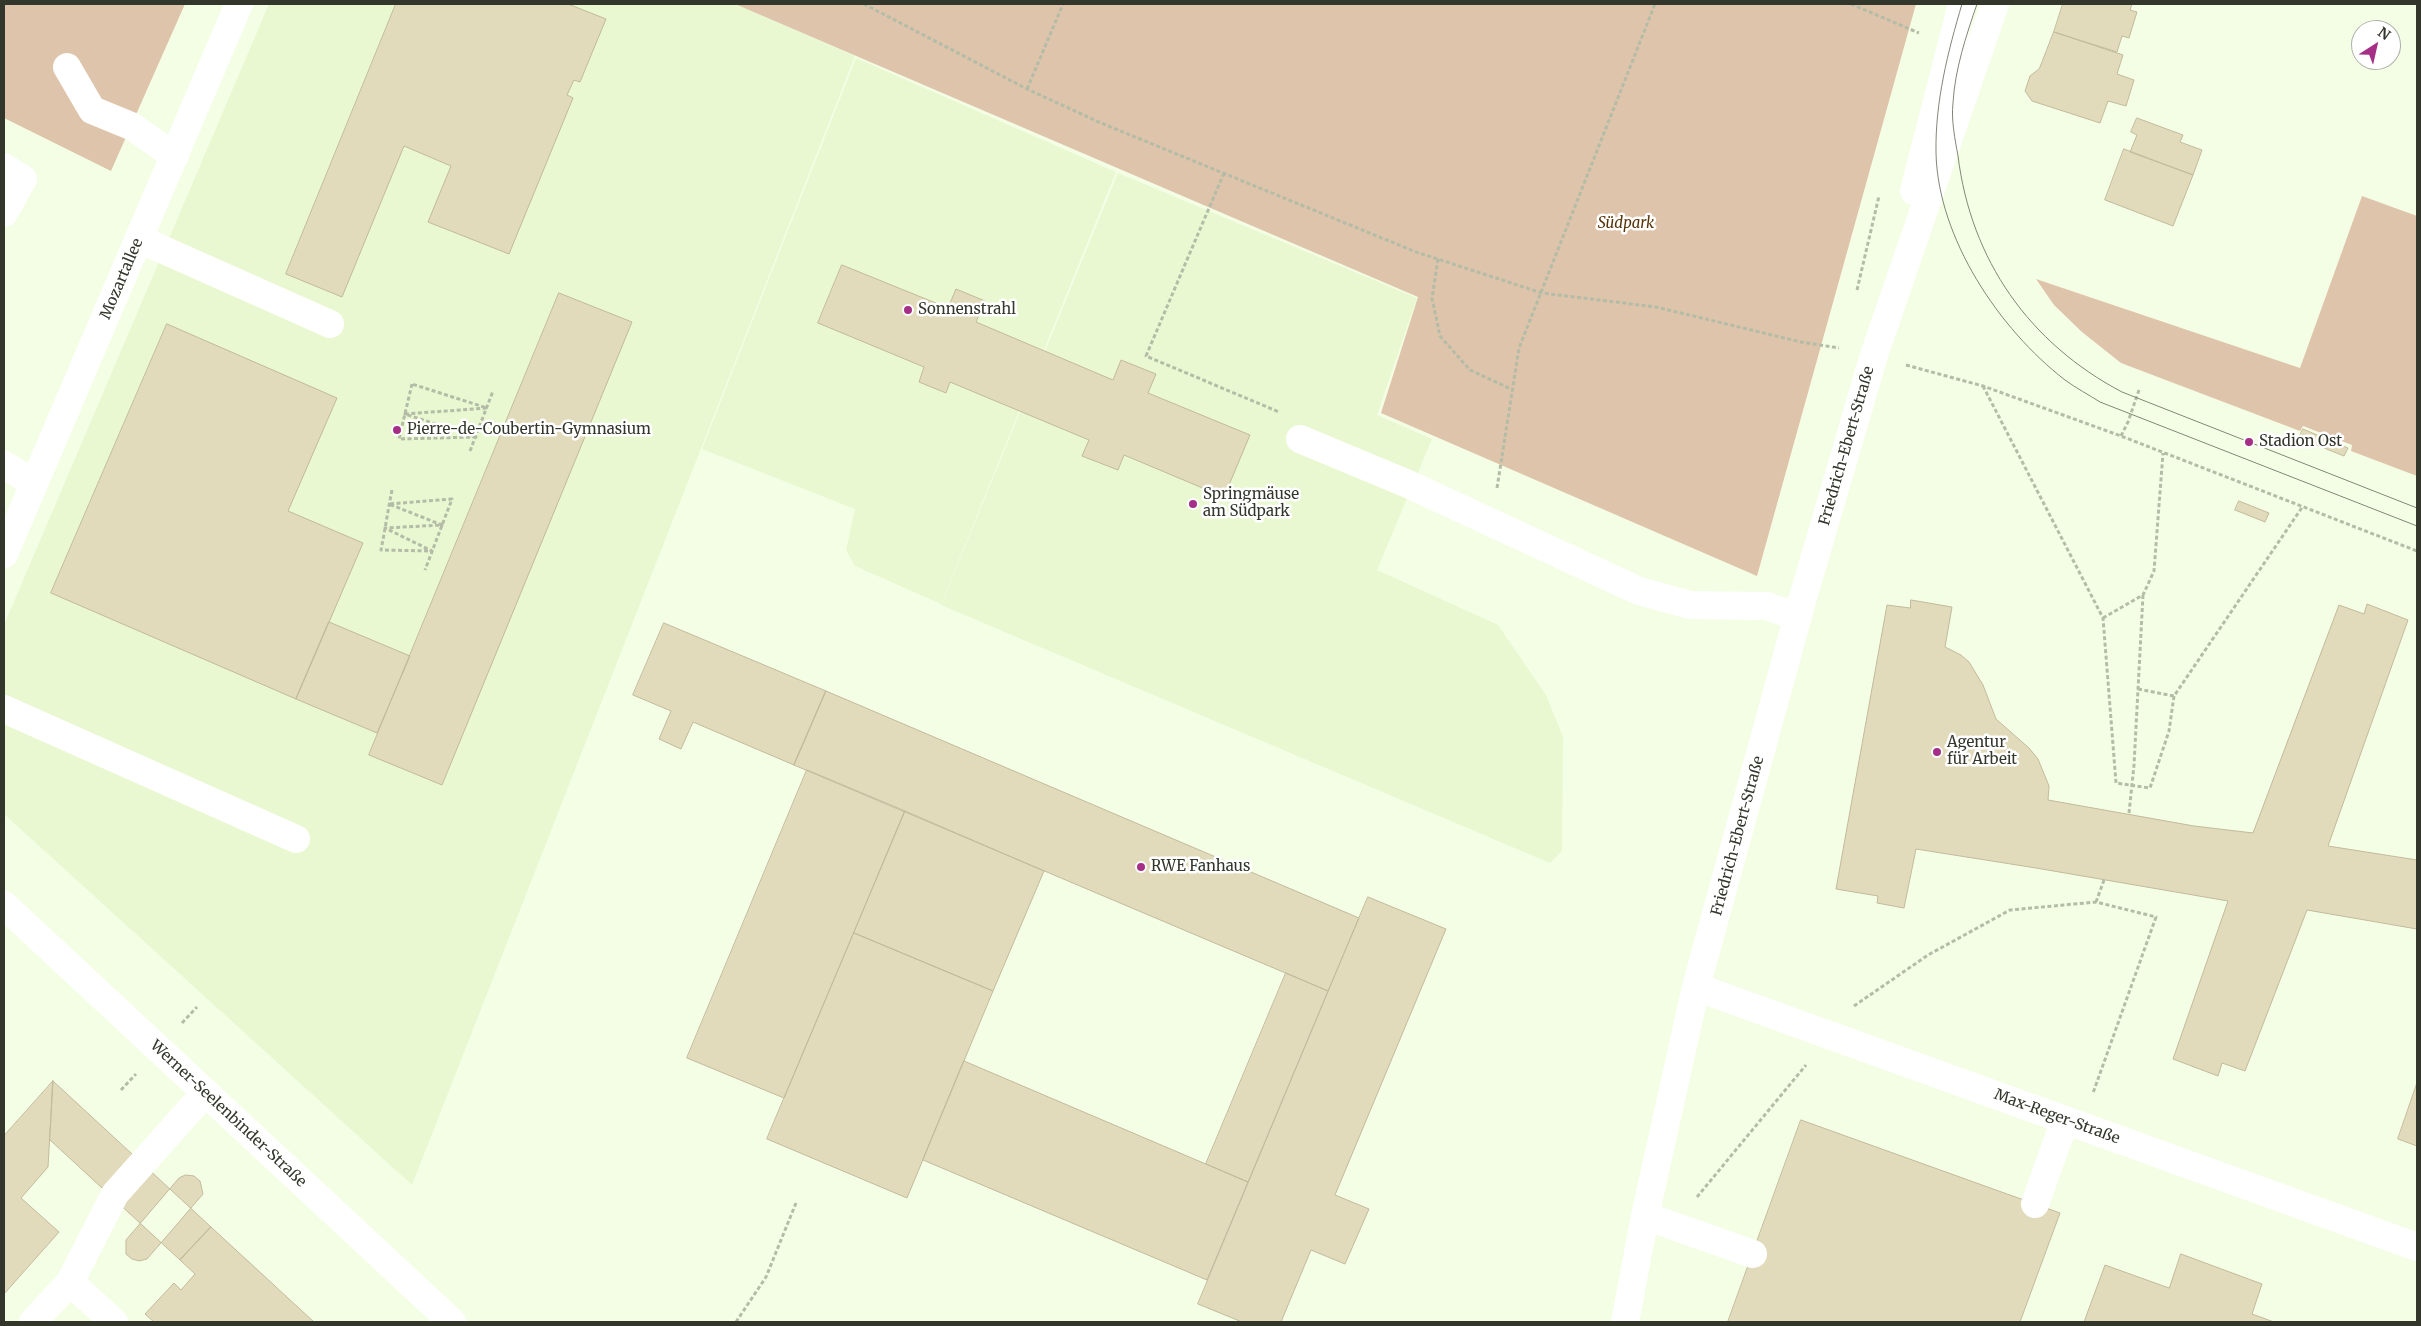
<!DOCTYPE html>
<html>
<head>
<meta charset="utf-8">
<style>
  body { margin:0 }
  #map { position:relative; width:2421px; height:1326px; overflow:hidden; background:#f4fee5; font-family:Merriweather,serif }
  canvas { display:block }
  .frame { position:absolute; inset:0; border:5px solid #33372b; pointer-events:none }
  .north { position:absolute; left:2351px; top:20px; width:50px; height:50px; box-sizing:border-box; background:#fff; border:1px solid #adafaa; border-radius:50%; rotate:35deg; font-size:14px; font-weight:700; line-height:20px; text-align:center; color:#33372b }
  .north::after { content:''; display:block; margin:auto; width:18px; height:22px; background:#a52e86; clip-path:polygon(50% 0,100% 100%,50% 72%,0 100%) }
</style>
</head>
<body>
<div id="map">
<canvas width="2421" height="1326"></canvas>
<div class="frame"></div>
<div class="north">N</div>
</div>
<script>
const ctx = document.querySelector('canvas').getContext('2d');
ctx.lineJoin = 'round';
function fillPath(path, color) { ctx.fillStyle = color; ctx.fill(path, 'evenodd'); }
function strokePath(path, color, width, dash) { ctx.strokeStyle = color; ctx.lineWidth = width; ctx.lineCap = dash ? 'butt' : 'round'; ctx.setLineDash(dash || []); ctx.stroke(path); }
function drawText(font, color, halo, rows, align = 'center') {
  ctx.font = font + ' Merriweather,serif'; ctx.lineWidth = 5; ctx.setLineDash([]); ctx.textBaseline = 'middle'; ctx.strokeStyle = halo; ctx.fillStyle = color; for (const [text, x, y, turn = 0] of rows) {
    ctx.save(); ctx.translate(x, y); ctx.rotate((+turn || 0) * Math.PI / 180); ctx.textAlign = isNaN(turn) ? turn : align; if (halo) ctx.strokeText(text, 0, 0); ctx.fillText(text, 0, 0); ctx.restore();
  }
}
const built = new Path2D(`
  M269,4H735L855,56L412,1185L4,814V625Z
  M856,58L1116,172L941,604L855,566L846,550L855,509L702,449Z
  M1118,173L1417,298L1377,415L1432,439L1377,570L1498,625L1546,695L1563,737L1562,851L1550,863L941,605Z`);
const green = new Path2D(`
  M4,4H185L111,171L4,118Z
  M735,4H1916L1757,576L1381,413L1418,297Z
  M2362,196L2417,216V476L2351,451L2352,445L2303,426L2300,431L2121,363L2082,332L2054,305L2036,279L2300,368Z`);
const building = new Path2D(`
  M396,4H568L606,19L580,82L574,80L567,95L573,98L509,254L428,222L451,166L404,146L342,297L286,274Z
  M2063,4H2132L2130,10L2137,12L2129,38L2122,36L2117,52L2054,32Z
  M2054,32L2123,55L2117,74L2134,80L2126,106L2108,101L2100,123L2032,101L2025,91L2030,76L2039,69Z
  M2137,118L2183,135L2180,142L2202,150L2193,175L2130,152L2137,135L2131,132Z
  M2124,149L2193,175L2173,226L2105,200Z
  M842,265L948,308L956,289L985,301L976,322L1113,380L1121,360L1156,374L1148,393L1250,435L1224,497L1124,455L1118,470L1082,456L1089,440L950,382L946,393L919,382L924,367L818,323Z
  M559,293L632,322L442,785L369,755Z
  M167,324L337,398L288,511L363,543L296,699L51,593Z
  M2303,429L2348,448L2344,456L2299,438Z
  M2239,501L2269,513L2265,522L2235,510Z
  M1911,600L1952,607L1945,647L1961,655L1969,662L1983,685L1996,719L2029,748L2038,759L2049,786L2048,800L2194,826L2253,833L2339,605L2364,614L2367,604L2408,620L2328,846L2417,860V929L2307,910L2245,1071L2222,1063L2218,1076L2173,1059L2228,901L2036,868L1916,849L1904,908L1877,903L1878,896L1836,889L1887,605L1910,608Z
  M329,622L410,656L377,733L296,699Z
  M664,623L826,691L794,765L693,722L681,749L659,739L671,711L633,695Z
  M826,691L1359,918L1328,991L794,765Z
  M807,770L905,811L784,1098L687,1058Z
  M905,811L1044,871L993,991L854,933Z
  M1368,897L1446,929L1335,1195L1369,1209L1345,1264L1311,1250L1281,1322H1242L1198,1304Z
  M854,933L993,991L907,1198L767,1139Z
  M1286,973L1328,991L1248,1182L1206,1164Z
  M964,1061L1248,1182L1207,1280L923,1160Z
  M53,1081L48,1167L21,1198L59,1232L4,1294V1136Z
  M53,1081L211,1227L180,1260L50,1140Z
  M2417,1083V1146L2398,1139Z
  M1801,1120L2060,1213L2020,1322H1728Z
  M186,1175L194,1176L200,1181L203,1194L147,1259L139,1261L132,1259L126,1254V1240L179,1178Z
  M211,1227L314,1322H154L145,1314L174,1283L181,1290L195,1274L180,1260Z
  M2181,1254L2262,1284L2252,1314L2274,1322H2084L2105,1265L2169,1288Z`);
const path = new Path2D(`
  M864,4L1027,89L1101,123L1416,252L1542,293L1656,307L1801,342L1839,348
  M1851,4L1919,33
  M1027,89L1063,4
  M1224,173L1146,356L1279,412
  M1438,259L1432,298L1440,336L1470,370L1511,389
  M1857,290L1879,196
  M1906,365L1983,386L2121,436L2417,551
  M412,384L399,439L476,437L405,414L487,408L412,384
  M1983,386L2103,618L2116,783L2150,788L2169,731L2174,696
  M2121,436L2128,422L2139,390
  M470,451L493,391
  M1497,488L1519,348L1655,4
  M392,490C388,510 385,530 381,550L432,551L385,528L442,525L389,504L452,499L425,570
  M2103,618L2143,595L2154,571L2163,453
  M2138,689L2174,696L2303,506
  M2129,813L2134,765L2143,595
  M2096,902L2104,880
  M1854,1006L1928,955L2010,910L2096,902L2156,917L2093,1093
  M182,1023L197,1007
  M121,1090L136,1074
  M1697,1197L1806,1065
  M736,1322L766,1277L796,1203`);
const minor = new Path2D(`
  M67,67L92,110L131,126L175,156
  M4,167L23,179L4,213
  M1914,191L1962,4
  M139,239L330,324
  M1300,439L1408,484L1639,591L1690,605L1767,606L1798,617
  M4,465L34,483
  M4,554L239,4
  M4,709L296,839
  M4,905L452,1322
  M1696,987L2417,1247
  M2035,1204L2065,1120
  M1645,1216L1753,1254
  M70,1282L114,1322
  M33,1322L70,1282L115,1194L205,1093
  M1625,1322L1645,1216L1696,987L1802,601L1874,355L1995,4`);
const tram = new Path2D(`
  M1962,4C1948,51 1935,102 1936,153C1938,238 1999,329 2065,380C2076,388 2089,395 2100,402L2417,526
  M1977,4C1966,36 1955,69 1953,103C1951,120 1955,139 1958,156C1971,260 2029,343 2122,392L2417,508`);
const markers = [
  [908,310,5,"#a52e86"],
  [397,430,5,"#a52e86"],
  [2249,442,5,"#a52e86"],
  [1193,504,5,"#a52e86"],
  [1937,752,5,"#a52e86"],
  [1141,867,5,"#a52e86"]
];
const parkNames = [
  ["Südpark",1626,224]
];
const streetNames = [
  ["Mozartallee",122,279,-67],
  ["Friedrich-Ebert-Straße",1847,446,-74],
  ["Friedrich-Ebert-Straße",1738,836,-75],
  ["Werner-Seelenbinder-Straße",228,1114,43],
  ["Max-Reger-Straße",2057,1117,20]
];
const poiNames = [
  ["Sonnenstrahl",918,310],
  ["Pierre-de-Coubertin-Gymnasium",407,430],
  ["Stadion Ost",2259,442],
  ["Springmäuse",1203,495],
  ["am Südpark",1203,512],
  ["Agentur",1947,743],
  ["für Arbeit",1947,760],
  ["RWE Fanhaus",1151,867]
];
fillPath(built, '#e9f8d1');
fillPath(green, '#dec4aa');
fillPath(building, '#e2dbbb');
strokePath(building, '#c1ba9b', 1);
strokePath(path, '#b4bca7', 3, [4, 2.5]);
strokePath(minor, '#fff', 28);
strokePath(tram, '#818776', 1);
for (const [x, y, r, color] of markers) { const dot = new Path2D(); dot.arc(x, y, r, 0, 2 * Math.PI); ctx.fillStyle = color; ctx.fill(dot); strokePath(dot, '#fff', 2); }
drawText('italic 15px', '#573408', '#fff', parkNames);
drawText('15px', '#33372b', '#fff', streetNames);
drawText('15px', '#33372b', '#fff', poiNames, 'left');
</script>
</body>
</html>
